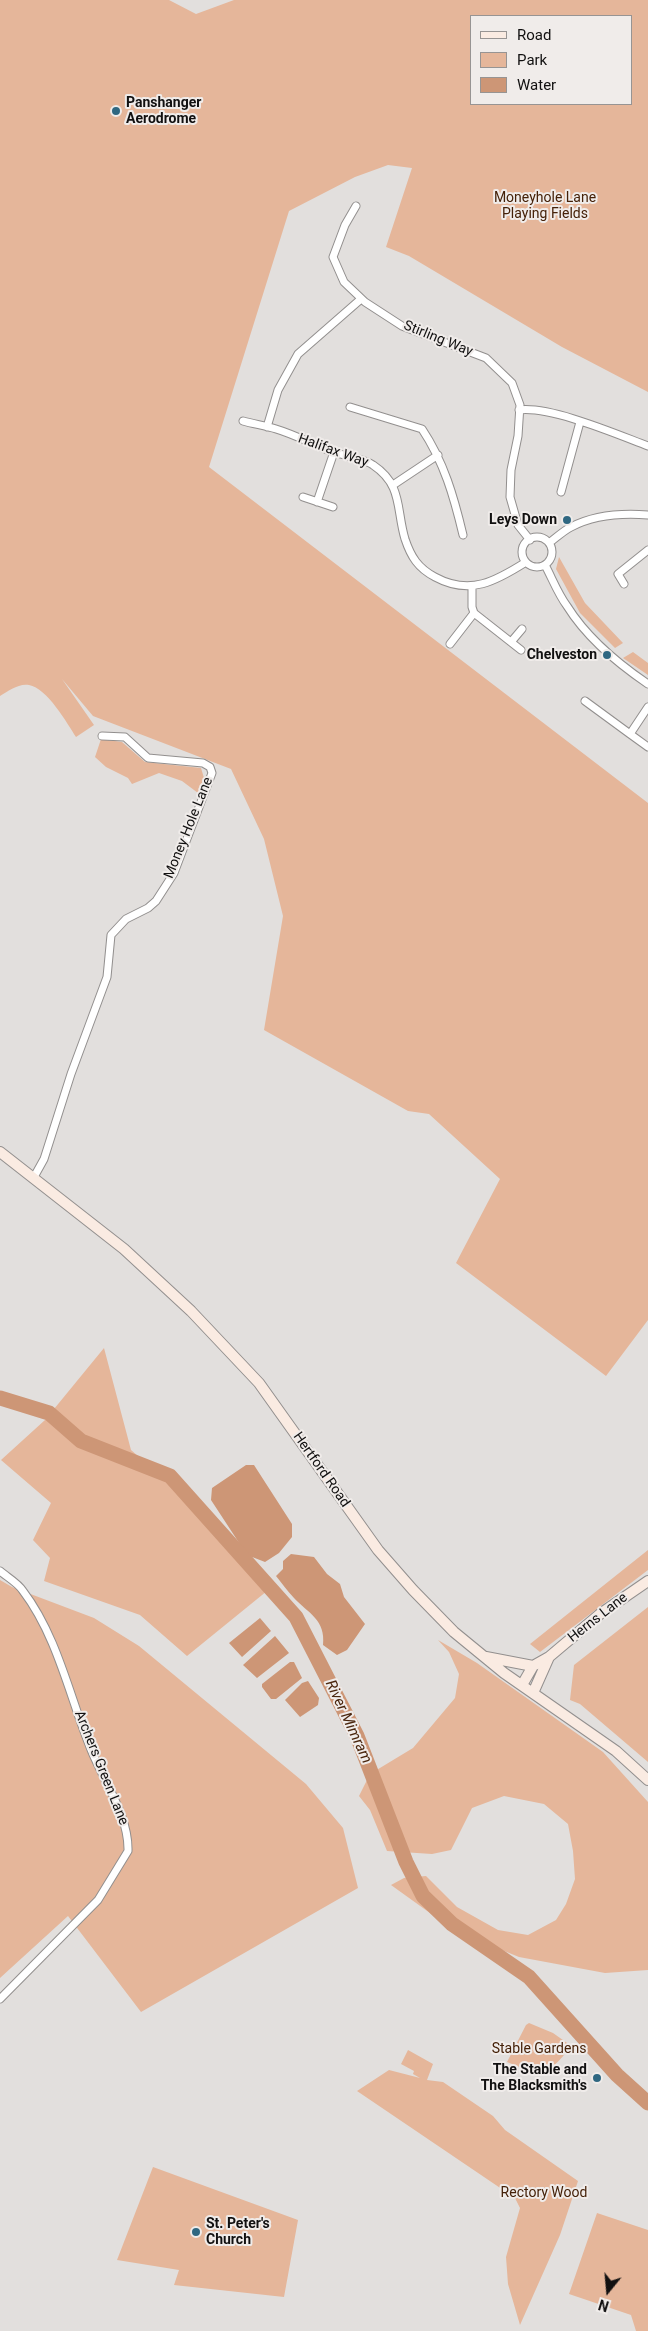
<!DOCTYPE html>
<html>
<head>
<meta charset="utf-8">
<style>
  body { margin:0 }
  #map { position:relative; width:648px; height:2331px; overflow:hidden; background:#e2dfdd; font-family:Roboto,sans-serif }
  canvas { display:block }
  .legend { position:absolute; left:470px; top:15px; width:162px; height:90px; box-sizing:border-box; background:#f0ecea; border:1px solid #979493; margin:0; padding:6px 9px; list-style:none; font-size:15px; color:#111010 }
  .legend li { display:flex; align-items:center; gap:10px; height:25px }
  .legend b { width:25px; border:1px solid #979493 }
  .north { position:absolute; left:583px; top:2266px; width:50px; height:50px; -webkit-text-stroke:4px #f0ecea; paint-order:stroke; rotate:197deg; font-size:14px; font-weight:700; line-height:20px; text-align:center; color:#111010 }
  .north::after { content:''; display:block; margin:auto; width:18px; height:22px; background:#111010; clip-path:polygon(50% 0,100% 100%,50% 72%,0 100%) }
</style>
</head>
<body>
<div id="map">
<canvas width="648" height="2331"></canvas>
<ul class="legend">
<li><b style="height:6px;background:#faebe2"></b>Road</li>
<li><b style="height:14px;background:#e5b69a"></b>Park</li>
<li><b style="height:14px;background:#cd9676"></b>Water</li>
</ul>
<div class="north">N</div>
</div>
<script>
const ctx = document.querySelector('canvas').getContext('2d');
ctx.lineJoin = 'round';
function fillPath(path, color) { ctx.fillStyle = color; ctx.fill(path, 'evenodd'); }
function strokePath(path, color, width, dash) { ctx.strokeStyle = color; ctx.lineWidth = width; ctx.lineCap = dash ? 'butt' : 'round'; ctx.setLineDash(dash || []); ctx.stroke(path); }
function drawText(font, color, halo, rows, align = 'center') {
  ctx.font = font + ' Roboto,sans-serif'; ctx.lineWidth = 4; ctx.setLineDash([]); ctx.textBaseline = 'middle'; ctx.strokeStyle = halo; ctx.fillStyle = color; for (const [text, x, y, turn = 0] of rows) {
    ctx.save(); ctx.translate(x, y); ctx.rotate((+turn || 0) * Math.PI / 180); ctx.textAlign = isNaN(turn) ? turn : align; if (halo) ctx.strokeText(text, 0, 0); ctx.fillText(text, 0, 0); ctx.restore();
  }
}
const green = new Path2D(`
  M0,0H169L196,14L234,0H648V392L562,347L409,256L386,247L412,168L388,165L355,177L289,211L209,467L648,803V1320L606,1376L456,1263L500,1179L429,1114L408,1111L264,1030L283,916L264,839L231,769L93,716L62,679L94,725L76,737C67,723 47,688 29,685C19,683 8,691 0,696ZM472,16H632V104H472Z
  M559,557L585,603L623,643L615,648L580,613L556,569Z
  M633,652L648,663V675L623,658Z
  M101,739L122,742L145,762L201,768L204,778L198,793L182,781L159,773L132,784L128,778L106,767L95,757Z
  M104,1348L131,1450L183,1495L267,1591L187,1656L140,1615L44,1581L50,1558L33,1540L51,1503L1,1460L45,1420Z
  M648,1550V1570L540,1652L530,1644Z
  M0,1580L12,1587L94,1618L139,1646L306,1784L343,1828L358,1888L141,2012L68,1916L0,1978Z
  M648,1607V1762L580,1704L570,1700L574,1665Z
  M438,1640L477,1663L603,1752L648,1802V1970L605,1973L519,1957L455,1931L391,1885L404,1878L426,1876L457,1907L498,1930L528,1935L556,1920L566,1904L575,1879L573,1851L568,1824L544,1804L504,1796L472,1808L451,1850L432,1854L387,1851L370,1810L359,1796L370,1774L413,1748L455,1698L459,1674L449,1652Z
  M529,2023L553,2033L570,2045C562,2061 555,2063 544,2075L525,2066L522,2068L507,2062L526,2025Z
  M408,2050L433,2064L427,2080L443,2082L493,2116L505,2130L578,2181L560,2235L520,2325L508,2284L506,2257L520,2208L515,2198L357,2091L389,2070L420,2078L413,2074L414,2071L401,2064Z
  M153,2167L298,2220L284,2297L174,2285L179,2270L117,2260Z
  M597,2213L648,2230V2331H636L631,2315L569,2294Z`);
const water = new Path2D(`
  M246,1465H254L292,1524V1537L279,1553L265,1562L247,1555L211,1500L212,1488Z
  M291,1554L314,1557L327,1574L340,1584L344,1597L365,1624L347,1650L337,1655L323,1645C326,1620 308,1613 294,1598C287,1591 282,1583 276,1576L283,1569V1561Z
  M260,1618L271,1631L242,1657L229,1643Z
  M275,1636L289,1653L257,1678L243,1665Z
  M290,1662H294L302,1678L276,1699H271L262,1687V1684Z
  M308,1681L319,1698L318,1705L300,1717L285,1700L302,1683Z`);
const river = new Path2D(`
  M0,1398L49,1413L81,1441L170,1476L296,1617L357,1736L406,1862L423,1896L452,1924L529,1977L617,2075L648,2103`);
const street = new Path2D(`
  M356,206L345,225L333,257L344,282L365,302L402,326L486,358L512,383L520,405L518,436L511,470L510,497L518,525L530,540
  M350,407L422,429C444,462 454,497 463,535
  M519,410C551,406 616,434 648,446
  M243,421C254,424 266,426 276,429C296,435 314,445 333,452C345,456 363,458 373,465C403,485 396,509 405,539C411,557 418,568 435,577C470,596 496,581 526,562
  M267,427L278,390L298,354L361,299
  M393,485L438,455
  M561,492L580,422
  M303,497L333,507
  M317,502L334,452
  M522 552a15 15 0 1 1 30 0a15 15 0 1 1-30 0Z
  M549,543C556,538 563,531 571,527C594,515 623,513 648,515
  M545,565C552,578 558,594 567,606C587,638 617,663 648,684
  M624,584L618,574L648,550
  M472,587V607L474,613L521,650
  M511,642L522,629
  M450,644L474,613
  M585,701L630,734
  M648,707L630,734L648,747
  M34,1177L44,1159L71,1074L107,977L111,935L126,919L148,908L156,901L174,873L212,773L210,767L203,763L148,758L125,737L102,736
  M0,1571C7,1577 18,1583 23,1591C58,1637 70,1699 92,1752C105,1783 129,1817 128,1851L98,1900L0,1999`);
const secondary = new Path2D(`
  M0,1152L124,1249L191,1311L259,1383L378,1550L413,1590L454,1632L504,1673L616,1751L648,1780
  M486,1657L533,1666
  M522,1685L533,1666L549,1657L600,1614L648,1581
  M533,1693L549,1657`);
const markers = [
  [116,111,5,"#2f6781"],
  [567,520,5,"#2f6781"],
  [607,655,5,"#2f6781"],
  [597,2078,5,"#2f6781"],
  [196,2232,5,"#2f6781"]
];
const poiNames = [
  ["Panshanger",126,103,"left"],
  ["Aerodrome",126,119,"left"],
  ["Leys Down",557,520],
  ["Chelveston",597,655],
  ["The Stable and",587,2070],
  ["The Blacksmith's",587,2086],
  ["St. Peter's",206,2224,"left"],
  ["Church",206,2240,"left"]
];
const parkNames = [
  ["Moneyhole Lane",545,198],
  ["Playing Fields",545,214],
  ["Stable Gardens",539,2049],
  ["Rectory Wood",544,2193]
];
const streetNames = [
  ["Stirling Way",438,339,22],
  ["Halifax Way",333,451,20],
  ["Money Hole Lane",189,828,-68],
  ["Hertford Road",321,1470,55],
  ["Herns Lane",598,1618,-38],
  ["Archers Green Lane",101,1768,68]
];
const waterNames = [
  ["River Mimram",348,1722,65]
];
fillPath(green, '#e5b69a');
fillPath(water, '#cd9676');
strokePath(river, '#cd9676', 15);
strokePath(street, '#928f8e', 9);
strokePath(secondary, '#928f8e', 12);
strokePath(street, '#fff', 7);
strokePath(secondary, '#faebe2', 10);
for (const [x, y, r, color] of markers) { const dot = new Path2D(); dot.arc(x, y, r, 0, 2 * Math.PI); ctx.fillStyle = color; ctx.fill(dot); strokePath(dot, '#f0ecea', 2); }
drawText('bold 14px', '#111010', '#f0ecea', poiNames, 'right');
drawText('14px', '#452108', '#f0ecea', parkNames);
drawText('14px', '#111010', '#f0ecea', streetNames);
drawText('italic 15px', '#4a260e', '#f0ecea', waterNames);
</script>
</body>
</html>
